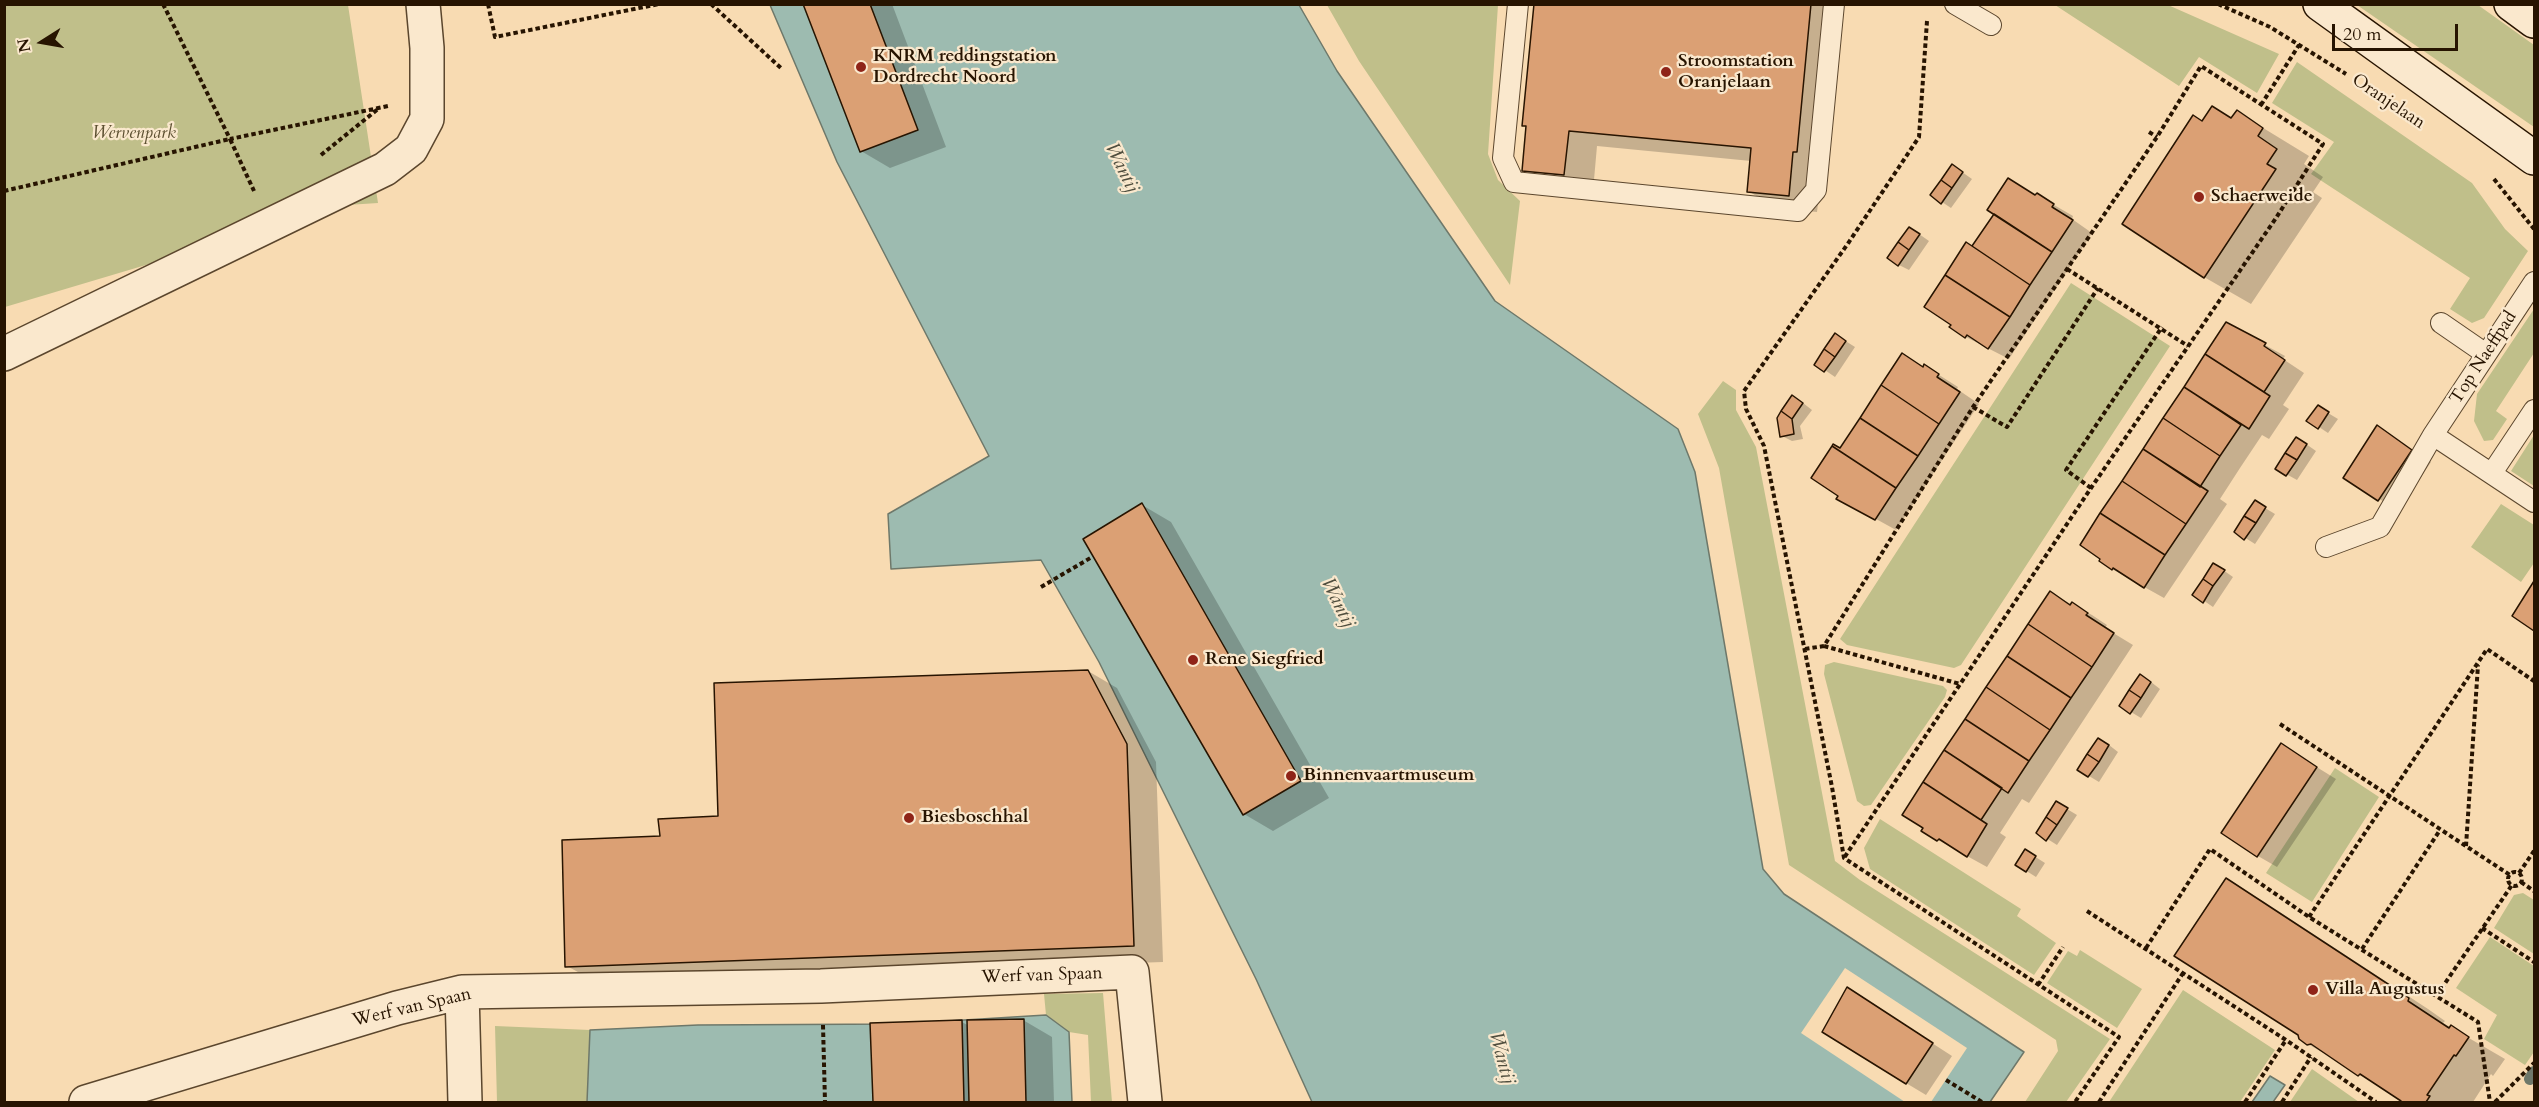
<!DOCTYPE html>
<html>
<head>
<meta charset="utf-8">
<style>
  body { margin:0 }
  #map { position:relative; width:2539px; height:1107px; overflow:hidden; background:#f8dbb2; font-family:Cardo,serif }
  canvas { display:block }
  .frame { position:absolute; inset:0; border:6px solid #271401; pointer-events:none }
  .north { position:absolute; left:12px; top:12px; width:60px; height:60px; -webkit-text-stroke:4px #fae8cd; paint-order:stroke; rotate:259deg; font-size:16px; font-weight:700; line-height:24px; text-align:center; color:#271401 }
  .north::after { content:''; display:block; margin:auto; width:21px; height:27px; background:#271401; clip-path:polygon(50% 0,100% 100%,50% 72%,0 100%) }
  .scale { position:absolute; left:2332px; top:24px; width:126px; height:27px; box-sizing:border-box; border:3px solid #271401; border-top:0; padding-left:8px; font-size:18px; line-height:21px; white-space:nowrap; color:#271401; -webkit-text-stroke:4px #fae8cd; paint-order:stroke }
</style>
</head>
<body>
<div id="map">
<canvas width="2539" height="1107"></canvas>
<div class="frame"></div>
<div class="north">N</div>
<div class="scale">20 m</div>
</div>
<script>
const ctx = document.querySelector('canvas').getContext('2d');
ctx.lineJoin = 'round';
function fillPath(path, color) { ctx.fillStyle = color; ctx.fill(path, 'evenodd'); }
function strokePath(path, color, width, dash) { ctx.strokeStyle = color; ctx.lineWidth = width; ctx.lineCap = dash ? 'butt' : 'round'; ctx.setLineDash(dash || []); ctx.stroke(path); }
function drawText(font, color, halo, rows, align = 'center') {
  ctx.font = font + ' Cardo,serif'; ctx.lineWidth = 4.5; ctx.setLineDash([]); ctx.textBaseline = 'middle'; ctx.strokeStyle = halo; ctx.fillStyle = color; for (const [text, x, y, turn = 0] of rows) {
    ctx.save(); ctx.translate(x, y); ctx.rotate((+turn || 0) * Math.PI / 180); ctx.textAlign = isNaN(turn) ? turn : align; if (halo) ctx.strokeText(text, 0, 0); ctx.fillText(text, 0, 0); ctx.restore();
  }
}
const green = new Path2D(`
  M5,5H348L378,203L347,205L5,307Z
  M1327,5H1498L1488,154L1498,180L1520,201L1510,285L1359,61Z
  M2055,5H2168L2279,54L2257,93L2199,57L2179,86Z
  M2357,5H2478L2534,45V127Z
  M2297,62L2472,183L2505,229L2528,251L2484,318L2472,323L2450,309L2470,278L2311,174L2334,142L2272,103Z
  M2071,283L2170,346L1961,665L1954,668L1847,645L1840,639Z
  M2534,309V353L2496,411L2507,419L2493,440L2484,441L2474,421L2477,394Z
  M1723,381L1736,390V410L1756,447L1835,861L1860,880L2110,1039L2066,1102H2025L2058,1051L2056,1040L1789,865L1719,468L1698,414Z
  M2534,435V486L2511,471Z
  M2501,504L2534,525V563L2521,582L2471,547Z
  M1834,662L1943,686L1947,690L1945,697L1871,805L1864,806L1857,801L1824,674L1825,665Z
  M2335,768L2379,797L2312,902L2266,873Z
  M1880,819L2021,909L2017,916L2056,943L2034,975L1870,869L1864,848Z
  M2523,893L2534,900V954L2494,928L2514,895Z
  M2490,937L2534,966V1052L2525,1065L2484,1039L2497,1015L2456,988Z
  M2080,950L2142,989L2117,1028L2047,983L2068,951L2077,956Z
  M2183,990L2275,1050L2240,1102H2109Z
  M1103,993L1112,1102H1091L1088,1035L1069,1032L1046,1015L1044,994Z
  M495,1026L590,1030L587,1102H497Z
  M2312,1069L2359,1102H2290Z`);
const water = new Path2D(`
  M770,5H1299L1337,71L1495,301L1678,429L1695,472L1763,869L1784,894L2024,1052L1990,1102H1312L1256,979L1099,662L1041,560L891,569L888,514L989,456L837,162Z
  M1046,1015L1069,1032L1072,1102H587L590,1030L698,1025L899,1024Z
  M2270,1076L2285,1085L2273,1102H2252Z`);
const pier = new Path2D(`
  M1845,968L1967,1048L1931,1102H1905L1801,1033Z`);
const shadow = new Path2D(`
  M804,4H892L946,147L890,168L861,151Z
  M1535,4H1842L1817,212L1777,208L1748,191L1751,161L1597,146L1593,191L1553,187L1524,170L1528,128L1524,125Z
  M2237,112L2309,156L2304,164L2323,177L2313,192L2322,198L2251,304L2204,277L2202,122L2232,119Z
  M1962,172L1972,179L1951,208L1942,202Z
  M2037,195L2073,216L2072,219L2092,233L2009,359L1966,337L1973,248L1996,214Z
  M1919,234L1929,241L1909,270L1899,265Z
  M2227,324L2285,356L2283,359L2304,373L2283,405L2289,409L2269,439L2262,435L2240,468L2220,499L2227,504L2164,598L2112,569L2101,561L2102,558L2082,545Z
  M1836,335L1855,347L1835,377L1816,364Z
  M1925,366L1958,387L1957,389L1979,404L1896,530L1838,498L1840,450Z
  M1803,403L1812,410L1800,426L1803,439L1792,441L1782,436L1778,418Z
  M2318,407L2338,419L2328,433L2319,427Z
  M2377,427L2431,462L2399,511L2345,478Z
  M2306,444L2316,451L2297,480L2277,469Z
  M2255,502L2275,514L2255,544L2236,532Z
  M1142,505L1171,522L1329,798L1273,831L1244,814Z
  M2223,570L2233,577L2213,607L2194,594Z
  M2534,584V629L2514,616Z
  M2050,593L2092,615L2107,625L2105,628L2133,645L2029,803L2022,799L2000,833L2006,837L1987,867L1938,840L1925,828L1904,814Z
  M1088,671L1117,688L1156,762L1163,962L596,982L567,966L661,838L720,817Z
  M2151,682L2160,689L2141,718L2121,706Z
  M2109,745L2118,752L2099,782L2079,770Z
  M2281,745L2336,779L2277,867L2258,856Z
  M2057,803L2077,815L2057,845L2038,833Z
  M2026,851L2045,863L2036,877L2017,865Z
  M2226,880L2263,901L2428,1009L2445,1021L2443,1023L2505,1059L2493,1076L2491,1074L2473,1102H2402L2403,1100L2308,1044Z
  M1867,1001L1952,1056L1926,1095L1906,1083Z
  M1023,1020L1052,1037L1054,1102H874L872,1024L962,1022L969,1026Z`);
const stream = new Path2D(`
  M2530,1079L2534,1072`);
const building = new Path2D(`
  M803,4H870L918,130L860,152Z
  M1534,4H1811L1797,152H1793L1789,196L1747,192L1751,148L1569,131L1564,175L1522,171L1526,126H1522Z
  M2212,106L2231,118L2237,110L2263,128L2258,136L2277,149L2267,164L2276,169L2204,278L2122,224L2193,115L2202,121Z
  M1952,164L1963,172L1952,188L1941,180Z
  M2008,178L2035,195L2037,193L2054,204L2052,207L2073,220L2052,252L1987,210Z
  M1941,180L1952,188L1941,204L1930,195Z
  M1994,214L2052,252L2030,285L1972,246Z
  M1909,227L1920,234L1909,250L1898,242Z
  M1898,242L1909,250L1898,266L1887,258Z
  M1966,242L2030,285L2010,317L1945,275Z
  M1945,275L2010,317L1988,349L1967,335L1965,338L1949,327L1951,325L1924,307Z
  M2226,322L2266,343L2264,346L2285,360L2264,392L2205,354Z
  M1835,333L1846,341L1835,357L1824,349Z
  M1824,349L1835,357L1824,372L1814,365Z
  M1902,353L1923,367L1924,364L1939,374L1937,377L1960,392L1939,424L1881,385Z
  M2205,354L2270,396L2249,429L2184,387Z
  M1881,385L1939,424L1918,456L1860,418Z
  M2184,387L2241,425L2220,456L2163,418Z
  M1792,395L1803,403L1792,419L1781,411Z
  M2318,405L2329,412L2318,429L2306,421Z
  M1781,411L1792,419L1794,434L1780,437L1777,418Z
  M1860,418L1918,456L1896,488L1832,446L1833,444L1840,448Z
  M2163,418L2220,456L2200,487L2143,449Z
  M2377,425L2412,450L2378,501L2343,478Z
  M2296,437L2307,444L2297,460L2285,453Z
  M1832,446L1896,488L1875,520L1836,499L1838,496L1811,478Z
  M2143,449L2208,491L2186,524L2122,481Z
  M2285,453L2297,460L2286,476L2275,469Z
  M2122,481L2186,524L2165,555L2100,513Z
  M2255,500L2266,507L2256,523L2244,516Z
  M1142,503L1301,781L1243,815L1083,539Z
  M2100,513L2165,555L2144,588L2113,568L2112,570L2099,561L2100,559L2080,545Z
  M2244,516L2256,523L2244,540L2234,532Z
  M2213,563L2225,570L2213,586L2203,579Z
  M2203,579L2213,586L2203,603L2192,595Z
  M2534,581V631L2512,616Z
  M2050,591L2070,605L2072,602L2088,613L2086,615L2114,633L2092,667L2028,624Z
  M2028,624L2092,667L2071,698L2007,656Z
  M2007,656L2071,698L2050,730L1986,687Z
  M1088,670L1127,744L1134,946L565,967L562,840L660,836L658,819L718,816L714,683Z
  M2140,674L2151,682L2141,698L2129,690Z
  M1986,687L2050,730L2029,761L1965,719Z
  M2129,690L2141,698L2130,714L2119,706Z
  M1965,719L2029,761L2008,793L1944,750Z
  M2098,738L2109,745L2099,762L2087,754Z
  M2281,743L2317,767L2257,857L2221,833Z
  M1944,750L2002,788L1981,820L1923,782Z
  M2087,754L2099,762L2088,777L2077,770Z
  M1923,782L1987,824L1967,857L1939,839L1937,841L1921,831L1923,828L1902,815Z
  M2056,801L2068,808L2057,825L2046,817Z
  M2046,817L2057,825L2046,841L2036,833Z
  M2025,849L2036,856L2026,872L2015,865Z
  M2226,878L2391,986L2409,998L2408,1001L2449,1028L2451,1025L2469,1037L2456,1056L2454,1055L2427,1095L2430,1096L2426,1102H2400L2401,1101L2360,1074L2358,1076L2311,1044L2307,1045L2299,1039L2298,1035L2174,956Z
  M1847,987L1933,1043L1906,1084L1822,1032Z
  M1024,1019L1026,1102H969L967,1020Z
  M962,1020L964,1102H873L870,1023Z`);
const path = new Path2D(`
  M163,4L230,139L388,106
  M488,4L495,37L659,4
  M711,4L782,69
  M2218,4L2270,27L2346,74
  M1927,21L1919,137L1849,242L1744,391L1746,409L1764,446L1832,787L1844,858L2119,1037L2075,1102
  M2261,105L2299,45
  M2149,132L2157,137
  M321,155L378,109
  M2494,179L2534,229
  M4,191L230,139L254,191
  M2067,269L2188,346
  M1973,407L2007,427L2098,288
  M2091,488L2066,470L2162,327
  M1041,587L1092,557
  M1824,646L1960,684
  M1805,649L1824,646L1973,407L2157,137L2201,66L2323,144L2276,218L2091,488L1844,858
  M2280,724L2510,875
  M2466,846L2478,665
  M2508 879a7 7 0 1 1 14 0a7 7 0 1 1-14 0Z
  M2519,873L2534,851
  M2521,882L2534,891
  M2087,911L2286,1040L2376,1102
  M2309,917L2487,649L2534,681
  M2482,928L2534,962
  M2146,948L2210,849L2309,917L2478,1022L2490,1102
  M2362,949L2440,830
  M2038,985L2063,947
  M2437,995L2512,885
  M823,1025L825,1102
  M1946,1080L1982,1102
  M2099,1102L2183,973
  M2245,1102L2286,1040
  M2282,1102L2311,1057
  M2495,1102L2534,1063`);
const service = new Path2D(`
  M1518,4L1503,158L1514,182L1798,211L1816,190L1834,4
  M1955,4L1991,25
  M2441,323L2486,354
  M2433,435L2534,502
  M2492,473L2534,410
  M2326,547L2380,527L2433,435L2534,282`);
const minor = new Path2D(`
  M4,354L385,169L411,149L427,119V48L423,4
  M462,992L465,1102
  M86,1102L397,1008L462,992L821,986L1132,972L1145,1102`);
const secondary = new Path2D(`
  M2320,4L2534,158
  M2511,4L2534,21`);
const markers = [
  [861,67,6,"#8f2418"],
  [1666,72,6,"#8f2418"],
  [2199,197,6,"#8f2418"],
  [1193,660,6,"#8f2418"],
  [1291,776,6,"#8f2418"],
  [909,818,6,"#8f2418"],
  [2313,990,6,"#8f2418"]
];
const poiNames = [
  ["KNRM reddingstation",873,57],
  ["Dordrecht Noord",873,78],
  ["Stroomstation",1678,62],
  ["Oranjelaan",1678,83],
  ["Schaerweide",2211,197],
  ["Rene Siegfried",1205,660],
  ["Binnenvaartmuseum",1303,776],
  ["Biesboschhal",921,818],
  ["Villa Augustus",2325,990]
];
const streetNames = [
  ["Oranjelaan",2388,102,34],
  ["Top Naeffpad",2484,358,-57],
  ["Werf van Spaan",1042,976,-2],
  ["Werf van Spaan",412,1008,-13]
];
const parkNames = [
  ["Wervenpark",134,134]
];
const waterNames = [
  ["Wantij",1121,168,64],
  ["Wantij",1337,603,64],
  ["Wantij",1501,1058,75]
];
fillPath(green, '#c0bf8a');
fillPath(water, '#9dbbb0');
strokePath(water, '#6e786a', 1.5);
fillPath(pier, '#f8dbb2');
fillPath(shadow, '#0003');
strokePath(stream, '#6e786a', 12);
fillPath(building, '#dba074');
strokePath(building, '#271401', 1.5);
strokePath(service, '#5b462d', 22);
strokePath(minor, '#5b462d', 36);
strokePath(secondary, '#271401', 36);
strokePath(path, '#271401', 4, [4.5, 3]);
strokePath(service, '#fae8cd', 20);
strokePath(minor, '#fae8cd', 33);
strokePath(secondary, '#fae8cd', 33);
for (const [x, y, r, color] of markers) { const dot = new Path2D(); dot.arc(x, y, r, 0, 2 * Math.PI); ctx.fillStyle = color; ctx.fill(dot); strokePath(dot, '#fae8cd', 2); }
drawText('bold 18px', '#271401', '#fae8cd', poiNames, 'left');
drawText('18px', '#271401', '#fae8cd', streetNames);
drawText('italic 18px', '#5d5031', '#fae8cd', parkNames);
drawText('italic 20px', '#504e3e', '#fae8cd', waterNames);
</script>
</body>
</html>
